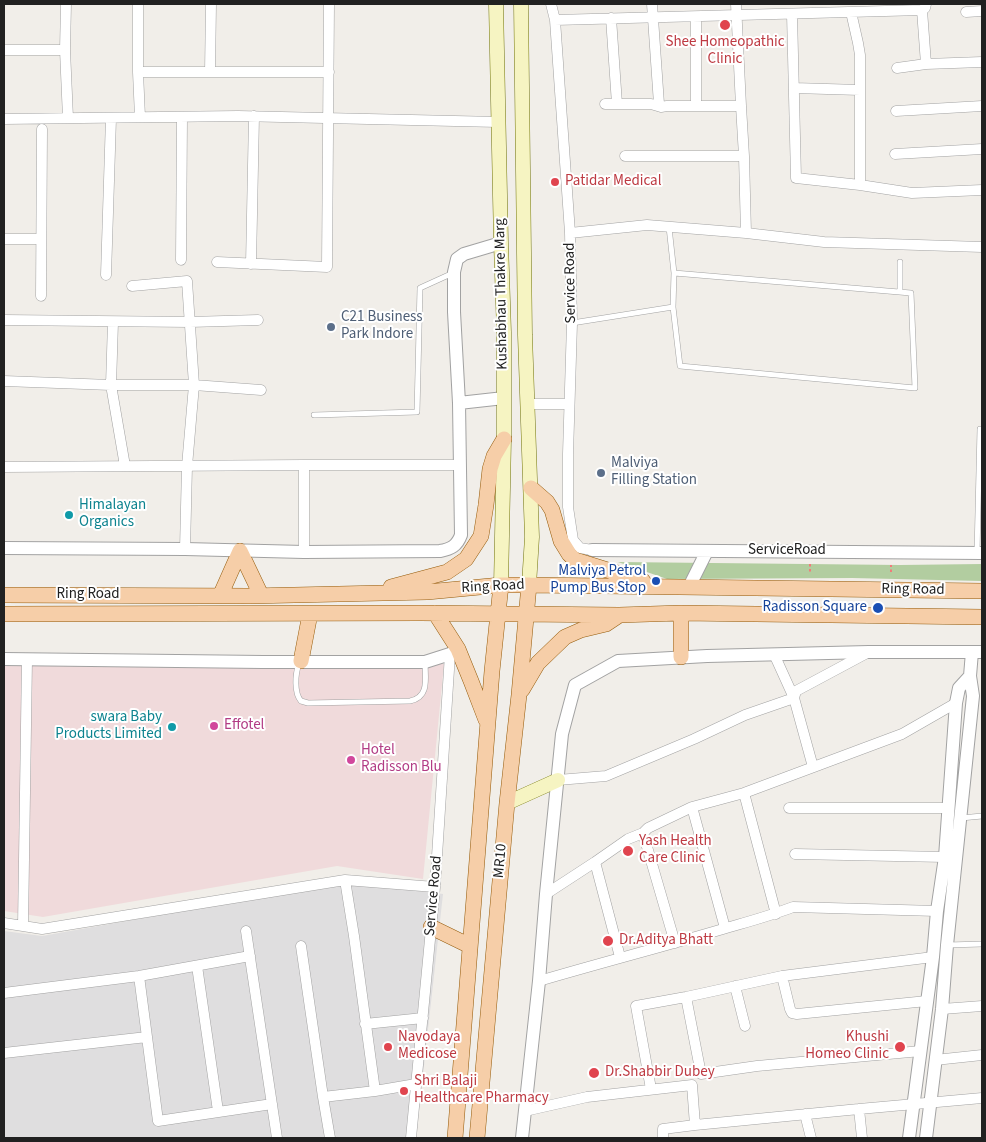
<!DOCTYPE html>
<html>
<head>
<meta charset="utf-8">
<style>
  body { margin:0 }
  #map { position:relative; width:986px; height:1142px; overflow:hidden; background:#f1eee9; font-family:"Source Sans 3",sans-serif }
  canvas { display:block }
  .frame { position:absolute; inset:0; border:5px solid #212121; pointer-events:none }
</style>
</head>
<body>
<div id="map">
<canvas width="986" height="1142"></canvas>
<div class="frame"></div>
</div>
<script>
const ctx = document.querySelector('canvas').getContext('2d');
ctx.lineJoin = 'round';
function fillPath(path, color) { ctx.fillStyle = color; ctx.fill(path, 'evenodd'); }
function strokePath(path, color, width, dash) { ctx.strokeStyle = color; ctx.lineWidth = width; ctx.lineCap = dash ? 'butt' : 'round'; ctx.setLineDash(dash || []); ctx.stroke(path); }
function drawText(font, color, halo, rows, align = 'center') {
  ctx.font = font + ' "Source Sans 3",sans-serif'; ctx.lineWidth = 4; ctx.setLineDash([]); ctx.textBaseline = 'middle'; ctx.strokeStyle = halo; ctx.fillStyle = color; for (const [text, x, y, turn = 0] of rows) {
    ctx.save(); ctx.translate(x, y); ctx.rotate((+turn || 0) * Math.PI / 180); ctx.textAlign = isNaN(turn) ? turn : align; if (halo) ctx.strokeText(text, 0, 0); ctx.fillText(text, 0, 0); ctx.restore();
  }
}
const residential = new Path2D(`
  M345,882L443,894L416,1138H4V931L42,936Z`);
const commercial = new Path2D(`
  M444,664L423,879L337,866L43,917L4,911V666Z`);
const forest = new Path2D(`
  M618,562L900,565L982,564V581L852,578L667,579Z`);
const path = new Path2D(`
  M810,564V572
  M891,572V565`);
const service = new Path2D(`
  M669,227L674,273
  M900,292V262
  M572,323L673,307L680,366L915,388L911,293L674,273L673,307
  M314,415L417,412L420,288L453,273
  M977,553L980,429
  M299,664C295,674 294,693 301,701L308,703L410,701C430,697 425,678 425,662
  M961,818L982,816
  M948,945L982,944`);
const minor = new Path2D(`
  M66,4L65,50L68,118
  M138,4V72L140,117
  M551,4L555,20L570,233L572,323L568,454V507L573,540L580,548L592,550
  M652,4L659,104L661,107L667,106H741
  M736,4L741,106L744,156L746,233
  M922,10L926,64
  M851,12L858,43L860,55V185
  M966,12L982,11
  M792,14L796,178L860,185L912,193L982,190
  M696,17V106
  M611,18L617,104
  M555,20L922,10L925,8L926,4
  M4,50H65
  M897,68L926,64L982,62
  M138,72H329
  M210,72L211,4
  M794,88L860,90
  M605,104H651L661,107
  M896,111L982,106
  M4,119L238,116L498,122
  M895,154L982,149
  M625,156H744
  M570,233L647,225L746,233L824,242L982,247
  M4,239H41
  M181,260L182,117
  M217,262L327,267L329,4
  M251,264L254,116
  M106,275L111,118
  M132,286L187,281L194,385L187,466L185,549
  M41,296L42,129
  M4,320L190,322L258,320
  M113,322L111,385L125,466
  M4,381L111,385H194L261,390
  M528,404H569
  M304,465H460
  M4,467L304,465V552
  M774,654L794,698L813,767
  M558,780L606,776L694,739L745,715L794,698L796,691L867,653
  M744,793L776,914
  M692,807L725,928
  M789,808H949
  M643,833L675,943
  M795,854L945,857
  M595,862L620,957
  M345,880L354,936L375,1091
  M546,894L595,862L628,839L643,833L648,828L692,807L744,793L902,734L956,703
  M4,923L42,929L345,880L435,887
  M23,926L27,659
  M246,931L277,1138
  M301,946L323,1097L330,1138
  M197,966L218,1111
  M139,976L158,1121L272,1104
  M782,976L790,1009L792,1013L797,1014L927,1001
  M539,981C600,963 662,947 723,929C747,922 770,916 793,907L937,911
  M735,986L745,1026
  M4,993L139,976L250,956
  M686,997L701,1074L757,1066L921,1051
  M942,1009L982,1006
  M365,1024L423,1018
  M4,1053L147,1037
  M935,1060L982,1055
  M651,1089L636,1006L686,997L782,976L933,957
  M323,1097L375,1091L416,1084
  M859,1109L862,1138
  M525,1111L587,1097L692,1085L695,1125L859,1109L982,1098
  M805,1114L811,1138
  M411,1138L435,887L450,654
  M663,1138V1129L695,1125`);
const tertiary = new Path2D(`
  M459,403L504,398
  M4,548L185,549L304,552L440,551C451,549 457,546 461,535L459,403L454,312V272L457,259L464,254L501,243
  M592,550L982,553
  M689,587L707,551
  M4,659L263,662H425L450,654L458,649
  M522,1138L539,981L546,894L562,734L575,685L618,661L707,656L869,652H982
  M909,1138L933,957L937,911L945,857L956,703L959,688L970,676
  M926,1138L942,1009L947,945L973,696L970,676L972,652`);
const secondary = new Path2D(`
  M496,4L501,243L504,332V439L501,585
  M521,4L525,335L532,537L529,585
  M507,803L558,780`);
const primary = new Path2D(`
  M531,488L547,502L552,510L561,541L569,554L575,560L643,581
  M240,551L261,595
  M391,587L447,572L466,559L481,536L486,505L490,469L494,456L504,439
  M4,595L250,596L427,592L501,585H529L982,591
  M220,596L240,551
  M435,613L458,649L471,681L486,720
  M4,614L421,613L619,615L681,613L982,617
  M681,657V613
  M301,661L310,614
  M522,690L538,663L565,637L581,630L606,624L618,616
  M431,927L470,946
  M455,1138L492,671L501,585
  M477,1138L507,803L519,695L529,585`);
const markers = [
  [725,25,6,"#e0444e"],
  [555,182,5,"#e0444e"],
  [331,327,5,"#5c6f8a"],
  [601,473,5,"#5c6f8a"],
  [69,515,5,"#0f9aa8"],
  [656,581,5,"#1a4fb4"],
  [878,608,6,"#1a4fb4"],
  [214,726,5,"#d1479c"],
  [172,727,5,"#0f9aa8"],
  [351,760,5,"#d1479c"],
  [628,851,6,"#e0444e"],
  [608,941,6,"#e0444e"],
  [388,1047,5,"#e0444e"],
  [900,1047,6,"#e0444e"],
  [594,1073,6,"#e0444e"],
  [404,1091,5,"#e0444e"]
];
const healthNames = [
  ["Shee Homeopathic",725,43,"center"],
  ["Clinic",725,60,"center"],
  ["Patidar Medical",565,182],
  ["Yash Health",639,842],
  ["Care Clinic",639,859],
  ["Dr.Aditya Bhatt",619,941],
  ["Navodaya",398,1038],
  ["Medicose",398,1055],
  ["Khushi",889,1038,"right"],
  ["Homeo Clinic",889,1055,"right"],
  ["Dr.Shabbir Dubey",605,1073],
  ["Shri Balaji",414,1082],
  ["Healthcare Pharmacy",414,1099]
];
const streetNames = [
  ["Service Road",571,283,-91],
  ["Kushabhau Thakre Marg",502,294,-91],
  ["ServiceRoad",787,551],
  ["Ring Road",493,587,-3],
  ["Ring Road",913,590,1],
  ["Ring Road",88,595],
  ["MR10",501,861,-85],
  ["Service Road",434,896,-85]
];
const serviceNames = [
  ["C21 Business",341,318],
  ["Park Indore",341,335],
  ["Malviya",611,464],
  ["Filling Station",611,481]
];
const cultureNames = [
  ["Himalayan",79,506],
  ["Organics",79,523],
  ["swara Baby",162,718,"right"],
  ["Products Limited",162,735,"right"]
];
const transitNames = [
  ["Malviya Petrol",646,572],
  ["Pump Bus Stop",646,589],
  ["Radisson Square",867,608]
];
const hotelNames = [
  ["Effotel",224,726],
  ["Hotel",361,751],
  ["Radisson Blu",361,768]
];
fillPath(residential, '#dfdedf');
fillPath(commercial, '#f0dadb');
fillPath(forest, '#b2cda0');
strokePath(service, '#a2a2a2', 6);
strokePath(minor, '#a2a2a2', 11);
strokePath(tertiary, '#a2a2a2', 14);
strokePath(secondary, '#72750c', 15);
strokePath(primary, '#955b0a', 16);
strokePath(path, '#f27b79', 2, [2.5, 2.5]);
strokePath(service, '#fff', 5);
strokePath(minor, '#fff', 10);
strokePath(tertiary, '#fff', 12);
strokePath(secondary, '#f6f4c2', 14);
strokePath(primary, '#f6cea8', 15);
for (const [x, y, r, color] of markers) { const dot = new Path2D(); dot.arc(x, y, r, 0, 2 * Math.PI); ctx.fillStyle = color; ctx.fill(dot); strokePath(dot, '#fff', 2); }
drawText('15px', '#be3a42', '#fff', healthNames, 'left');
drawText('15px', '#212121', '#fff', streetNames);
drawText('15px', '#4e5e75', '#fff', serviceNames, 'left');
drawText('15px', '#0d838f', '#fff', cultureNames, 'left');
drawText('15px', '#164399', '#fff', transitNames, 'right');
drawText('15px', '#b23c85', '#fff', hotelNames, 'left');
</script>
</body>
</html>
